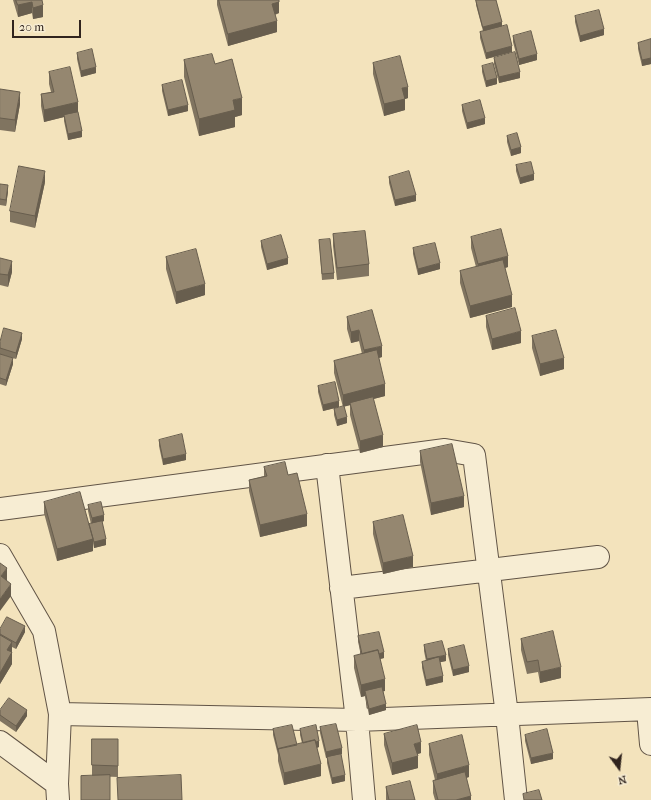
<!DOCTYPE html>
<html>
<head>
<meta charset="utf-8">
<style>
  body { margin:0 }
  #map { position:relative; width:651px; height:800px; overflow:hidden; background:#f3e3bc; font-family:"IM FELL French Canon",serif }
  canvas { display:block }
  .north { position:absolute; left:599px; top:748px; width:40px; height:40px; -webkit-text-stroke:3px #f7edd3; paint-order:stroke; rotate:165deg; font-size:11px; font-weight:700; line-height:16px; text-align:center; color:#30241e }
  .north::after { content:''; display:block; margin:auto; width:14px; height:18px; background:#30241e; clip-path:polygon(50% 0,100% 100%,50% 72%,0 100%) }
  .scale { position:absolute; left:12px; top:20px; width:69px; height:18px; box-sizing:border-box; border:2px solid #30241e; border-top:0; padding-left:5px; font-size:12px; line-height:14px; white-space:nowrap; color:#30241e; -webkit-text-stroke:3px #f7edd3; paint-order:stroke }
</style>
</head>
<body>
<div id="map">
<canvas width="651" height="800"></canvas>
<div class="north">N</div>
<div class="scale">20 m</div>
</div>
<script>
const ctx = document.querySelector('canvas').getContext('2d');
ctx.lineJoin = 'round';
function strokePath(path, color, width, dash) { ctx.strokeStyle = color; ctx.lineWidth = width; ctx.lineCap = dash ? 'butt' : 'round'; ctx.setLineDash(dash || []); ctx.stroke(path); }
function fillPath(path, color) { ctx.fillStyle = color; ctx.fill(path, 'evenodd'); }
const minor = new Path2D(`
  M327,465L357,720L364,800
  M0,509L445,450L474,455L507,715L516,800
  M0,555L44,631L60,714L57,784L58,800
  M341,588L598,557
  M648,710L651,744
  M60,714L357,720L651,709
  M0,742L57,784`);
const wall = new Path2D(`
  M13,0H42L43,17L33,19L32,13L18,17Z
  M217,0H279V13L275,15L277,32L228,46L217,5Z
  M476,0H496L502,26L512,52L486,59L480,38V32L483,31L476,5Z
  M575,16L604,35L580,42L575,22Z
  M513,36L537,60L519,65L513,42Z
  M651,39V64L642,66L638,49V43Z
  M77,53L96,73L81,77L77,59Z
  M494,58L520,78L499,83L494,64Z
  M184,60L215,64L242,115L235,117V127L199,136L184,77Z
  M373,63L408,98L405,99V110L384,116L373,74Z
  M482,66L497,84L486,87L482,72Z
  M49,72L78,114L82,137L68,140L64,121V117L44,122L41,106V94L51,92L49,84Z
  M162,85L188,111L168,116L162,91Z
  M0,89L20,104L15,132L0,130Z
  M462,105L485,124L467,129L462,111Z
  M507,136L521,153L511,156L507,142Z
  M516,165L534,180L520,184L516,171Z
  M389,177L416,201L395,206L389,183Z
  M45,182L35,228L10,222V211Z
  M0,184L8,191L6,206L0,205Z
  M333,234L369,264V276L337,280L333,246Z
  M471,237L508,267L505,268L512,307L470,318L460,283V271L476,267L471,248Z
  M319,240L334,273V279L322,280Z
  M261,241L288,264L267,270L261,247Z
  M413,248L440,269L418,275L413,254Z
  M166,257L205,295L176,304L166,269Z
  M0,258L12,272L8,287L0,285Z
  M486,316L521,343L492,350L486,327Z
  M347,317L382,357L379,358L385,396L373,399L383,447L360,453L350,415V405L344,406L347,423L337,426L334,415V409L343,407L334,373V361L362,354L359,341L351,343L347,329Z
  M532,336L564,369L540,376L532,348Z
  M22,339L16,359L3,355L13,364L6,386L0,384V342Z
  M318,386L339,407L323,411L318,392Z
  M159,440L186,460L163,465L159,446Z
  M420,451L464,507L431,515L420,462Z
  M264,467L288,475L307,526L260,537L249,491V480L264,476Z
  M44,502L89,527V524H91L88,511V505L104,521L102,522L106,545L94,548L93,543V551L57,561L44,513Z
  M373,522L413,567L383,574L373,534Z
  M0,629L25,632L16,649L12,647V664L0,684Z
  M358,636L384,658L380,659L385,691H383L386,710L369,715L365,696L361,697L354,668V656L361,654L358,642Z
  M521,639L561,678L540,683L538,672L527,674L521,650Z
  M424,645L446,661L440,662L443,682L426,686L422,668V662L426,661L424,651Z
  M448,649L469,672L453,676L448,655Z
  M0,710L27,716L16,732L0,721Z
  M320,727L342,754H341L345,781L332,784L327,763V757L326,758L320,733Z
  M273,729L297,745L302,743L300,735V729L319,747L317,748L321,776L284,785L278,761V755L273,735Z
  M384,734L421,753L417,754L418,768L392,775L384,745Z
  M525,735L553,759L531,764L525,741Z
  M92,739H118V777L92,776Z
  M429,744L469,777L466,778L471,800H435L433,793V781L435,780L429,755Z
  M386,787L415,800H386Z`);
const shadedWall = new Path2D(`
  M32,2V13L18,17V5Z
  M279,2V13L272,15V4Z
  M43,5V17L33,19V8Z
  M277,21V32L228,46V34Z
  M502,22V28L483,33V27Z
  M604,29V35L580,42V36Z
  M512,46V52L486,59V53Z
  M537,54V60L519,65V59Z
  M651,58V64L642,66V60Z
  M96,67V73L81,77V71Z
  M520,72V78L499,83V77Z
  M497,78V84L486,87V81Z
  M408,87V98L405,99V110L384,116V104L402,88Z
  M20,92V104L15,132V120Z
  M242,98V115L235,117V127L199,136V119L233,100Z
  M78,102V114L64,115V117L44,122V110Z
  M188,105V111L168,116V110Z
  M485,118V124L467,129V123Z
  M82,131V137L68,140V134Z
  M521,147V153L511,156V150Z
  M45,171V182L35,228V216Z
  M534,174V180L520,184V178Z
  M8,185V191L6,206V200Z
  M416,195V201L395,206V200Z
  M508,256V267L478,275V264Z
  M288,258V264L267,270V264Z
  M12,261V272L8,287V275Z
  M440,263V269L418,275V269Z
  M205,284V295L176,304V292Z
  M512,295V307L470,318V306Z
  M359,330V341L351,343V332Z
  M521,331V343L492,350V339Z
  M22,333V339L16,359V353Z
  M382,346V357L364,362V350Z
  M13,358V364L6,386V380Z
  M564,358V369L540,376V364Z
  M385,384V396L343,407V395Z
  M339,401V407L323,411V405Z
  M347,417V423L337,426V420Z
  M383,435V447L360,453V441Z
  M186,454V460L163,465V459Z
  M464,496V507L431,515V503Z
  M307,514V526L260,537V525Z
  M104,515V521L92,524V518Z
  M93,539V551L57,561V549Z
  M106,539V545L94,548V542Z
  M413,556V567L383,574V563Z
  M7,568V580L1,588V576Z
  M11,584V596L0,611V599Z
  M25,626V632L16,649V643Z
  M12,642V664L0,684V673L7,650Z
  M384,652V658L363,663V657Z
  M446,655V661L427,665V659Z
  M469,666V672L453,676V670Z
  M561,667V678L540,683V672Z
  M443,676V682L426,686V680Z
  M385,679V691L366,696L365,691V696L361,697V685Z
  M386,704V710L369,715V709Z
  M27,710V716L16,732V726Z
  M319,741V747L303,751V745Z
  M421,742V753L414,755V744Z
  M342,748V754L326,758V752Z
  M553,753V759L531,764V758Z
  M418,756V768L392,775V763Z
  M321,764V776L284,785V773Z
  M469,765V777L437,786V774Z
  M345,775V781L332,784V778Z
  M471,796V800H456Z`);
const building = new Path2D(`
  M16,0H42L43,5L33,8L32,2L18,5Z
  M219,0H279V2L272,4L277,21L228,34Z
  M476,0H496L502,22L483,27Z
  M599,10L604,29L580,36L575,16Z
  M507,25L512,46L486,53L480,32Z
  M531,31L537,54L519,59L513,36Z
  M651,39V58L642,60L638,43Z
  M92,49L96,67L81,71L77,53Z
  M515,52L520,72L499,77L494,58Z
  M212,54L215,64L232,59L242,98L233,100L235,110L199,119L184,60Z
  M400,56L408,87L402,88L405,99L384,104L373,63Z
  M493,63L497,78L486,81L482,66Z
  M70,67L78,102L44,110L41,94L54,92L49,72Z
  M182,80L188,105L168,110L162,85Z
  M0,89L20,92L15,120L0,118Z
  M480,100L485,118L467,123L462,105Z
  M78,112L82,131L68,134L64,115Z
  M517,133L521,147L511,150L507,136Z
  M531,162L534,174L520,178L516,165Z
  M19,166L45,171L35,216L10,211Z
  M409,171L416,195L395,200L389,177Z
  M0,184L8,185L6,200L0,199Z
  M501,229L508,256L478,264L471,237Z
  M365,231L369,264L337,268L333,234Z
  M281,235L288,258L267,264L261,241Z
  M330,239L334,273L322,274L319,240Z
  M435,243L440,263L418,269L413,248Z
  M196,249L205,284L176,292L166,257Z
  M0,258L12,261L8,275L0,274Z
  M503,260L512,295L470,306L460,271Z
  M515,308L521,331L492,339L486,316Z
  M372,310L382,346L364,350L359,330L351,332L347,317Z
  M4,328L22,333L16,353L0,348V342Z
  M556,330L564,358L540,364L532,336Z
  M377,350L385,384L343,395L334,361Z
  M0,354L13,358L6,380L0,378Z
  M335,382L339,401L323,405L318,386Z
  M373,397L383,435L360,441L350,403Z
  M344,406L347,417L337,420L334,409Z
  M182,434L186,454L163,459L159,440Z
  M452,444L464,496L431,503L420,451Z
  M285,462L288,475L297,473L307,514L260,525L249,480L267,476L264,467Z
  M80,492L93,539L57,549L44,502Z
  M101,502L104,515L92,518L88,505Z
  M403,515L413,556L383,563L373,522Z
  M102,521L106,539L94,542L89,524Z
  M0,563L7,568L1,576L11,584L0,599Z
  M7,617L25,626L16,643L0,634V629Z
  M553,631L561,667L540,672L538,660L527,662L521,639Z
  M379,632L384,652L379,654L378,650L362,654L358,636Z
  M0,635L12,642L7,650L12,652L0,673Z
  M442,641L446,655L427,659L424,645Z
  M464,645L469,666L453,670L448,649Z
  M378,650L385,679L361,685L354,656Z
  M439,657L443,676L426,680L422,662Z
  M382,687L386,704L369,709L365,691Z
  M9,698L27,710L16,726L0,715V710Z
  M336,724L342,748L326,752L320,727Z
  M292,725L297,745L278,749V750L273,729Z
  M316,725L319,741L316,742L315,740L303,743L300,729Z
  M417,725L421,742L414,744L418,756L392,763L384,734Z
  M547,729L553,753L531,758L525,735Z
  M462,735L469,765L437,774L429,744Z
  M92,739H118V766L92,765Z
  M315,740L321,764L284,773L278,749Z
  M341,754L345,775L332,778L327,757Z
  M465,772L471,796L456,800H438L433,781Z
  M110,775V800H81V776Z
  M181,775L182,800H118L117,778Z
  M410,781L415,800H389L386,787Z
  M539,790L542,800H524L523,794Z`);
strokePath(minor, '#615446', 24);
strokePath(minor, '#f7edd3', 22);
fillPath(wall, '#807460');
fillPath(shadedWall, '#685e4e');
fillPath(building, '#958770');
strokePath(building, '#685e4e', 1);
</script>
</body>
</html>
